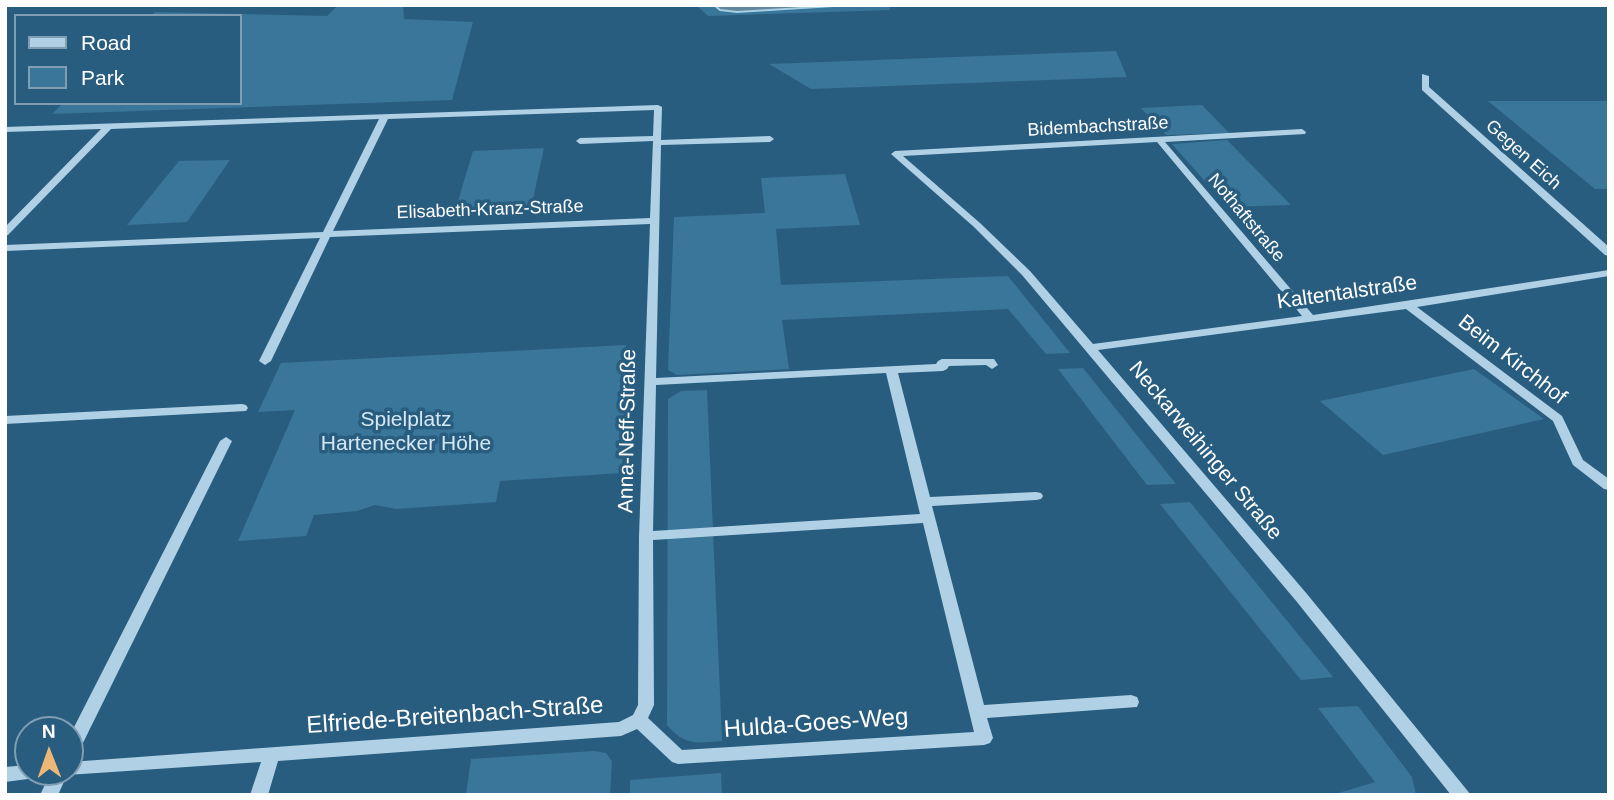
<!DOCTYPE html>
<html>
<head>
<meta charset="utf-8">
<style>
  body { margin:0 }
  #map { position:relative; width:1614px; height:800px; overflow:hidden; background:#295d7f; font-family:Helvetica,sans-serif }
  canvas { display:block }
  .frame { position:absolute; inset:0; border:7px solid #fff; pointer-events:none }
  .legend { position:absolute; left:14px; top:14px; width:228px; height:91px; box-sizing:border-box; background:#295d7f; border:2px solid #7f9eb2; margin:0; padding:9px 12px; list-style:none; font-size:21px; color:#fff }
  .legend li { display:flex; align-items:center; gap:14px; height:35px }
  .legend b { width:35px; border:2px solid #7f9eb2 }
  .north { position:absolute; left:14px; top:716px; width:70px; height:70px; box-sizing:border-box; background:#295d7f; border:2px solid #7f9eb2; border-radius:50%; rotate:359deg; font-size:19px; font-weight:700; line-height:28px; text-align:center; color:#fff }
  .north::after { content:''; display:block; margin:auto; width:24px; height:32px; background:#ecb777; clip-path:polygon(50% 0,100% 100%,50% 72%,0 100%) }
</style>
</head>
<body>
<div id="map">
<canvas width="1614" height="800"></canvas>
<div class="frame"></div>
<ul class="legend">
<li><b style="height:9px;background:#b0d1e5"></b>Road</li>
<li><b style="height:19px;background:#3a769a"></b>Park</li>
</ul>
<div class="north">N</div>
</div>
<script>
const ctx = document.querySelector('canvas').getContext('2d');
ctx.lineJoin = 'round';
function fillPath(path, color) { ctx.fillStyle = color; ctx.fill(path, 'evenodd'); }
function strokePath(path, color, width, dash) { ctx.strokeStyle = color; ctx.lineWidth = width; ctx.lineCap = dash ? 'butt' : 'round'; ctx.setLineDash(dash || []); ctx.stroke(path); }
function drawText(font, color, halo, rows, align = 'center') {
  ctx.font = font + ' Helvetica,sans-serif'; ctx.lineWidth = 7; ctx.setLineDash([]); ctx.textBaseline = 'middle'; ctx.strokeStyle = halo; ctx.fillStyle = color; for (const [text, x, y, turn = 0] of rows) {
    ctx.save(); ctx.translate(x, y); ctx.rotate((+turn || 0) * Math.PI / 180); ctx.textAlign = isNaN(turn) ? turn : align; if (halo) ctx.strokeText(text, 0, 0); ctx.fillText(text, 0, 0); ctx.restore();
  }
}
const green = new Path2D(`
  M338,5H403L404,19L473,22L452,100L52,114L63,103H240V16H151L155,12L327,16Z
  M696,5H889L890,10L708,16Z
  M1116,51L1127,77L811,89L769,64Z
  M1488,101H1609V189H1595Z
  M1202,105L1229,133L1166,135L1141,108Z
  M1227,140L1291,205L1228,207L1172,144Z
  M544,148L531,208L455,211L473,151Z
  M230,160L187,222L127,225L179,161Z
  M845,174L860,225L776,229L781,285L1008,276L1070,353L1046,354L1008,309L782,320L789,369L677,375L668,370L674,217L765,213L761,178Z
  M626,345L622,473L500,481L496,502L396,509L375,505L357,511L314,515L306,536L238,541L295,410L258,412L281,363Z
  M1083,368L1176,484L1147,485L1058,369Z
  M1474,369L1544,419L1383,455L1320,401Z
  M707,390L722,741C696,743 685,746 667,725L668,399L681,391Z
  M1190,502L1333,677L1301,680L1160,504Z
  M1358,706L1412,777L1416,795H1332L1375,782L1318,708Z
  M594,751L606,753L612,761L610,795H466L471,759Z
  M721,773L722,795H630V780Z`);
const water = new Path2D(`
  M714,5H850L737,12L720,10Z`);
const minor = new Path2D(`
  M1422,74L1429,76V87L1609,247V256L1605,255L1422,90Z
  M658,105L662,107L661,140L770,136L774,139L770,142L661,145L656,378L936,364L938,361L942,359H994L998,365L992,369L986,365L949,366L947,369L943,371L898,373L930,497L1036,492L1041,493L1043,496L1041,499L1036,500L932,506L984,705L1131,695L1137,697L1139,702L1137,707L987,718L993,738L990,743L984,745L678,764L672,762L637,729L621,736L278,761L268,795H250L261,762L67,775L58,795H40L51,772H70V762L619,722L633,715L638,705L639,536L650,224L330,237L271,361L265,365L259,361L320,238L5,251V245L323,232L379,119L111,129L8,235L5,236V227L101,129L5,132V127ZM654,110L653,136L580,138L576,141L580,144L653,141L650,218L333,231L388,119ZM886,373L920,514L653,531L656,385ZM923,523L974,732L682,750L648,718L654,705L653,540Z
  M1302,129L1306,132L1305,134L1165,142L1313,315L1609,270V276L1417,307L1562,416L1583,460L1609,479V490L1604,489L1573,465L1553,421L1406,309L1098,350L1307,594L1471,795H1451L1297,602L1022,275L974,227L891,154L895,151ZM1157,142L1302,316L1093,344L1030,271L980,223L903,156Z
  M242,404L246,405L248,408L246,411L5,424V416Z
  M226,437L232,441L76,757L70,759V735L220,441Z
  M28,765V772H46L43,777L5,782V767Z`);
const farStreetnames = [
  ["Bidembachstraße",1098,127,-3],
  ["Gegen Eich",1523,155,42],
  ["Elisabeth-Kranz-Straße",490,210,-2],
  ["Nothaftstraße",1246,218,50]
];
const streetNames = [
  ["Kaltentalstraße",1347,293,-8],
  ["Beim Kirchhof",1512,360,38],
  ["Anna-Neff-Straße",628,431,-89],
  ["Neckarweihinger Straße",1205,451,50]
];
const parkNames = [
  ["Spielplatz",406,420],
  ["Hartenecker Höhe",406,444]
];
const nearStreetnames = [
  ["Elfriede-Breitenbach-Straße",455,716,-4],
  ["Hulda-Goes-Weg",816,724,-4]
];
fillPath(green, '#3a769a');
fillPath(water, '#62869e');
strokePath(water, '#a5cee5', 2);
fillPath(minor, '#b0d1e5');
drawText('18px', '#fff', '#295d7f', farStreetnames);
drawText('21px', '#fff', '#295d7f', streetNames);
drawText('21px', '#d3e8f4', '#295d7f', parkNames);
drawText('24px', '#fff', '#295d7f', nearStreetnames);
</script>
</body>
</html>
